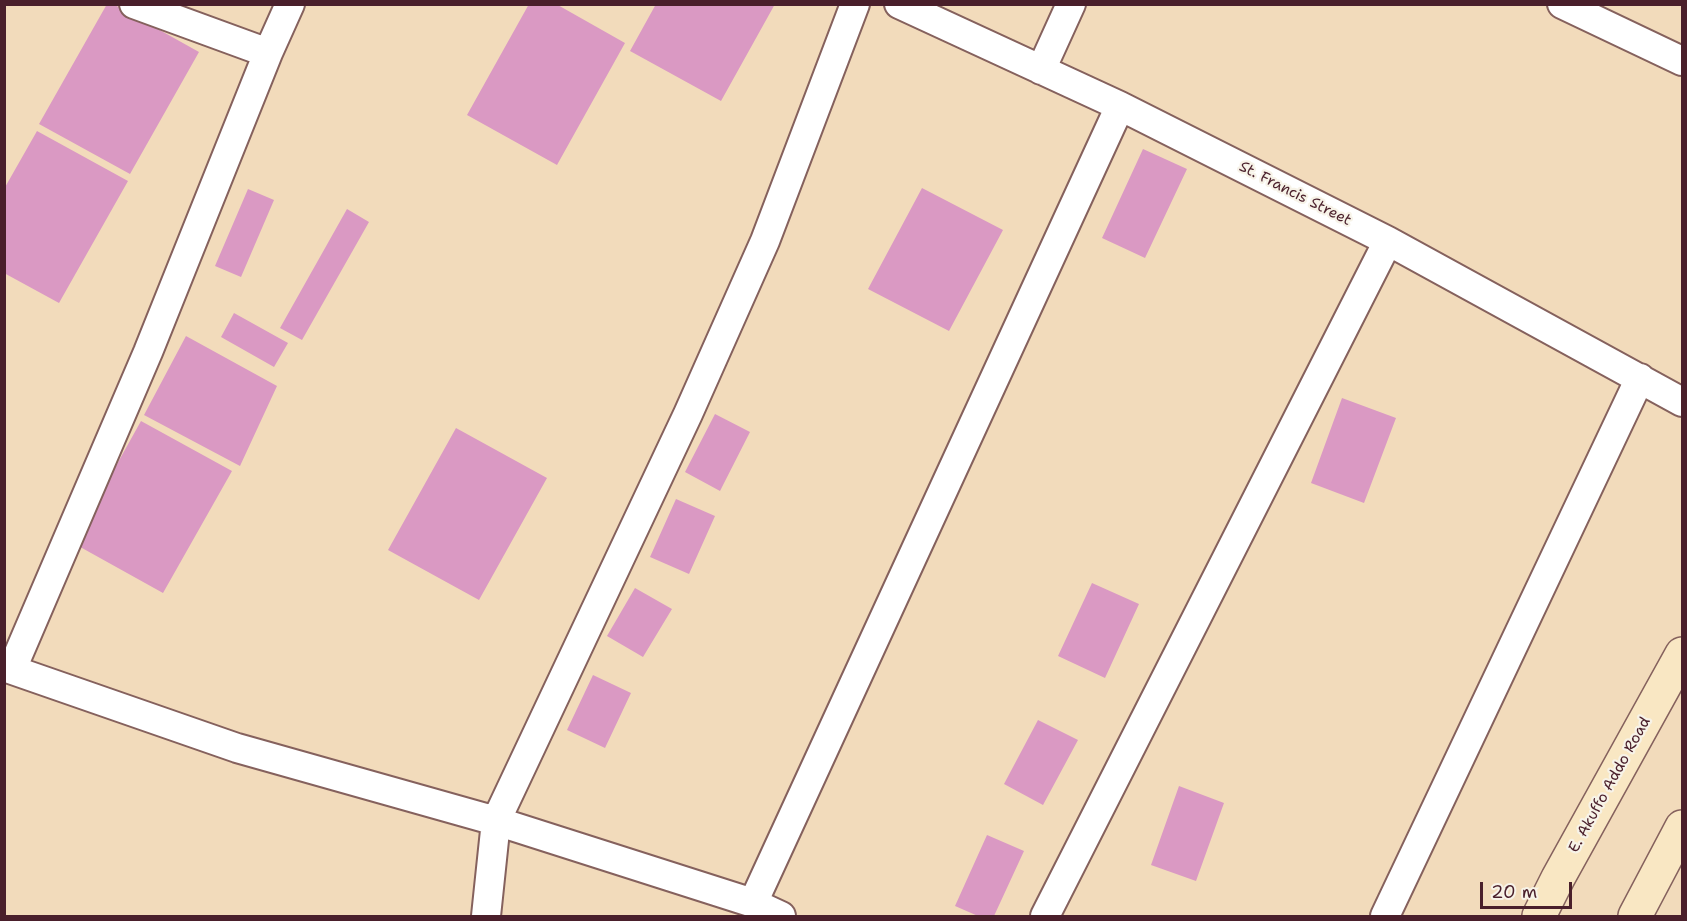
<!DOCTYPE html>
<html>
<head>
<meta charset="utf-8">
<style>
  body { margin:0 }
  #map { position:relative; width:1687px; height:921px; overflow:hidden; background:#f2dbbb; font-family:"Shantell Sans",sans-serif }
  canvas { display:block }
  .frame { position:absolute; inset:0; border:6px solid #4a1f2b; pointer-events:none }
  .scale { position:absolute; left:1480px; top:882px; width:92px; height:27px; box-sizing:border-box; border:3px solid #4a1f2b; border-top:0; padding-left:8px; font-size:18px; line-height:21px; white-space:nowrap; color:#4a1f2b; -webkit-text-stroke:4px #f7f3e8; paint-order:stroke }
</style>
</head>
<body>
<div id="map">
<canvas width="1687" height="921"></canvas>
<div class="frame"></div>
<div class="scale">20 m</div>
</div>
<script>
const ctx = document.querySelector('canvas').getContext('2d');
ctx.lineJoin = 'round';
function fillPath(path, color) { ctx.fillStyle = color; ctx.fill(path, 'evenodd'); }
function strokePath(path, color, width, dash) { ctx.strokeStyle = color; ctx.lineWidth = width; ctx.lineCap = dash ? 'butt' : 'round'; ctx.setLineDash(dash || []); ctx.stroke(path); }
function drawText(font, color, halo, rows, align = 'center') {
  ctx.font = font + ' "Shantell Sans",sans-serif'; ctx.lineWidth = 4.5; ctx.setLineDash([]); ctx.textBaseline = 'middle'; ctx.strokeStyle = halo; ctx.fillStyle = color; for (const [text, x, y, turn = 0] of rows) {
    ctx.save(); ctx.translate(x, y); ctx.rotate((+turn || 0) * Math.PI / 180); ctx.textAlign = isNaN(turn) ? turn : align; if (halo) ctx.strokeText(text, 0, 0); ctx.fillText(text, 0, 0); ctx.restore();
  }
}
const building = new Path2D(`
  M107,4H113L199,52L130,174L39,124Z
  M529,4H556L625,43L557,165L467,115Z
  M656,4H775L721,101L630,51Z
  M37,131L128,181L59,303L4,273V189Z
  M1143,149L1187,169L1145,258L1102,238Z
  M922,188L1003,230L949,331L868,289Z
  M248,189L274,200L241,277L215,266Z
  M347,209L369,222L302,340L280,328Z
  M234,313L288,343L274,367L221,337Z
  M186,336L277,386L240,466L144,415Z
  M1342,398L1396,418L1364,503L1311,483Z
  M715,414L750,432L720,491L685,472Z
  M141,421L232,471L163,593L73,543Z
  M456,428L547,478L479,600L388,550Z
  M676,499L715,516L689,574L650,557Z
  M1092,583L1139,604L1105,678L1058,656Z
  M635,588L672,609L643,657L607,636Z
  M593,675L631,693L605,748L567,730Z
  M1038,720L1078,740L1043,805L1004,784Z
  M1179,786L1224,803L1196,881L1151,865Z
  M987,835L1024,851L994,916H978L955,906Z`);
const minor = new Path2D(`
  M134,4L268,53
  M899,4L1120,106L1388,241L1682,402
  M1562,4L1682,61
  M1041,70L1071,4
  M4,667L237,748L496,821L753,903L781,916
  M12,669L148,352L268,53L290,4
  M753,903L1120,106
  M486,916L496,821L688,414L765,241L855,4
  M1045,916L1388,241
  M1385,916L1640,378`);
const secondary = new Path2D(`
  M1539,916L1558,878L1682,654
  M1635,916L1682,827`);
const streetNames = [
  ["St. Francis Street",1295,194,27],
  ["E. Akuffo Addo Road",1610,785,-61]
];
fillPath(building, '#da99c3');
strokePath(minor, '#85615d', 32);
strokePath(secondary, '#85615d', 36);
strokePath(minor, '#fff', 28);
strokePath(secondary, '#f9e7c3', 33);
drawText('15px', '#4a1f2b', '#f7f3e8', streetNames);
</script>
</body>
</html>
